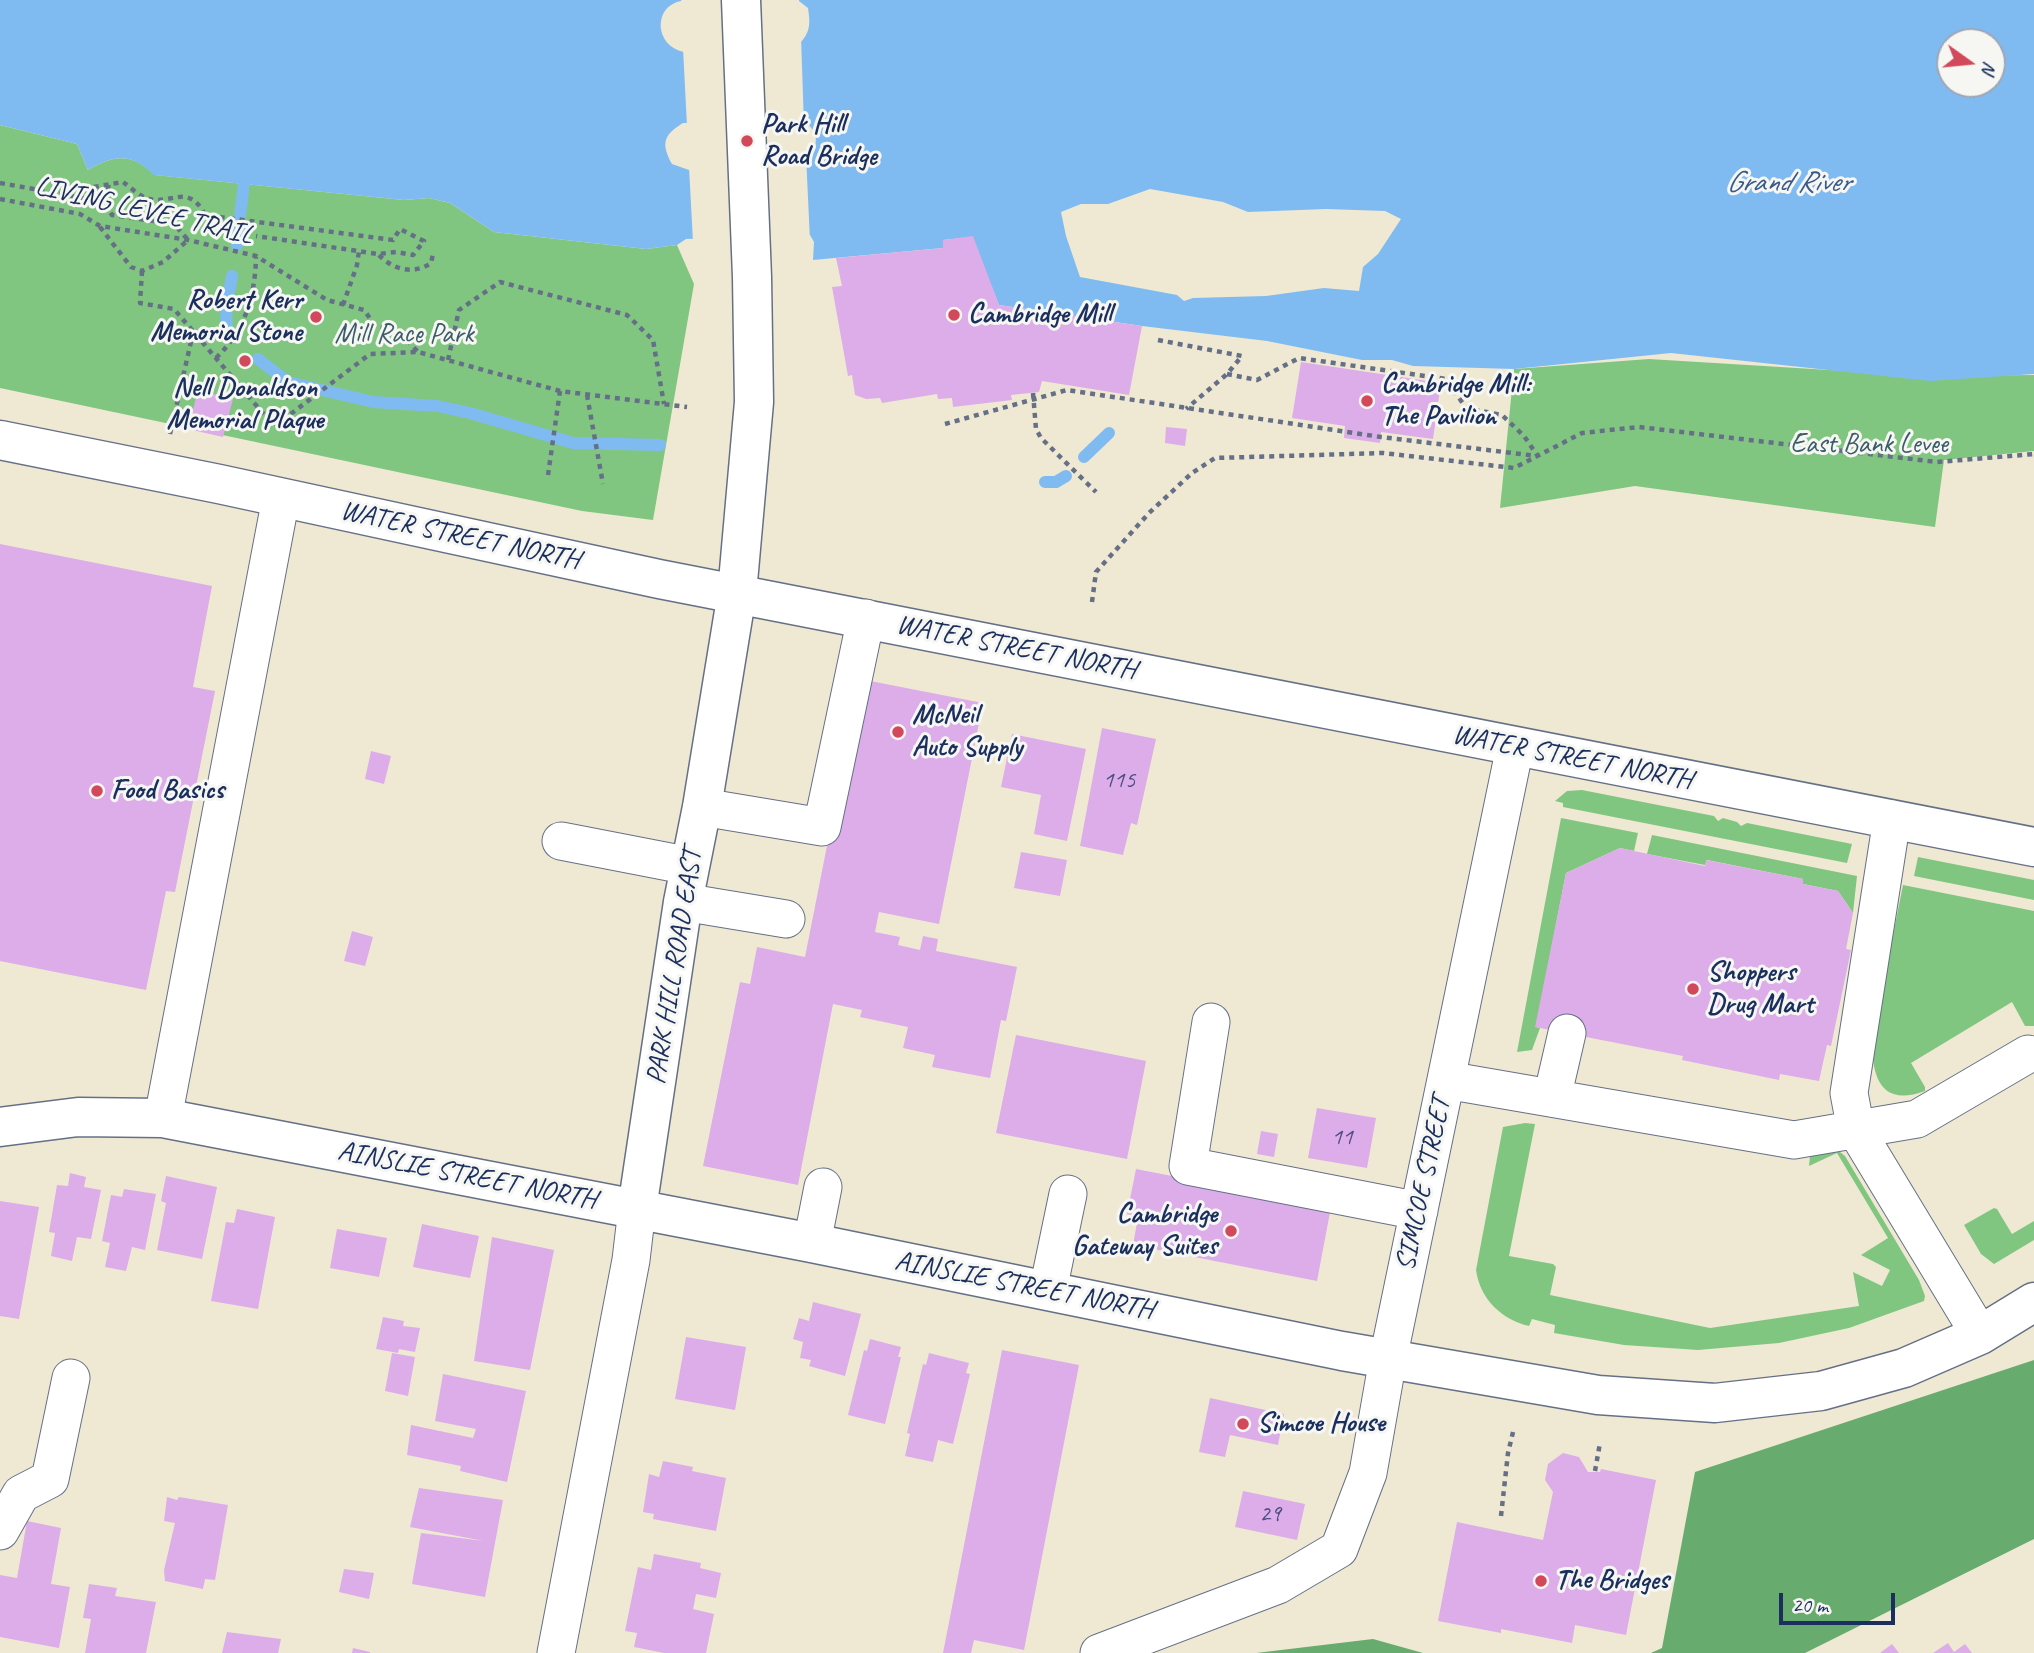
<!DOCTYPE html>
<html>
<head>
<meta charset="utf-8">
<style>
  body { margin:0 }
  #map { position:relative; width:2034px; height:1653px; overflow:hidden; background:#efe9d3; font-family:Caveat,sans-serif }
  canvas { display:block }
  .north { position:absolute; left:1936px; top:28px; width:70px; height:70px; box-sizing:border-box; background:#f6f6f2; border:2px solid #9ea6b7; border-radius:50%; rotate:105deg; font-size:19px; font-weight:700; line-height:28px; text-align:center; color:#1b2f5e }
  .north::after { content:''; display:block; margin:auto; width:24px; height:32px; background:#d1495b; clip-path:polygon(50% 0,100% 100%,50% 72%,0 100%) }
  .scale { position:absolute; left:1779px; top:1593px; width:116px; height:32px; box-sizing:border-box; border:4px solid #1b2f5e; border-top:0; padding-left:9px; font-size:21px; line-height:24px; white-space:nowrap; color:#1b2f5e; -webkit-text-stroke:5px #f6f6f2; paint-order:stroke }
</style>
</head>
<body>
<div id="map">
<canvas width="2034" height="1653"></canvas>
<div class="north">N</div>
<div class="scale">20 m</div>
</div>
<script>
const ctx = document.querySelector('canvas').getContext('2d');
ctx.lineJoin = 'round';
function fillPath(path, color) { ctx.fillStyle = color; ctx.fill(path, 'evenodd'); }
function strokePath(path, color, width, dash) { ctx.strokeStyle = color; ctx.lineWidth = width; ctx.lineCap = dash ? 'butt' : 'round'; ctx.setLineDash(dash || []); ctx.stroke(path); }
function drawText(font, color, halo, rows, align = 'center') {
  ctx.font = font + ' Caveat,sans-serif'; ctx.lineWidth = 6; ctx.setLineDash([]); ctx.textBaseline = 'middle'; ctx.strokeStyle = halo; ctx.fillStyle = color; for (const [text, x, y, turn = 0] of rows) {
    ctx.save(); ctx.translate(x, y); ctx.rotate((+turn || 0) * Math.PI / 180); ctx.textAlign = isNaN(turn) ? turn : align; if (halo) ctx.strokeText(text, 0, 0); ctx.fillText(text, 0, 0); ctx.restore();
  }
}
const green = new Path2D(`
  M0,125L77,144L88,170C115,154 132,153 155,175L404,200L429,198L450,203L494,232L646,249L677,245L694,284L653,520L582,511L0,388Z
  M1649,359L1928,376L2034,375V451L1944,460L1935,527L1635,486L1500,508L1514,369Z
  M1582,790L1714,816L1718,821L1723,818L1737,822L1741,826L1747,823L1852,844L1847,863L1563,807V803L1555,801L1567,791Z
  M1561,818L1638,833L1634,851L1620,848L1566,873L1536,1027L1540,1028L1532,1050L1517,1052Z
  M1652,835L1857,876L1853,913L1838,891L1803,884V879L1707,860L1705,865L1647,854Z
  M1918,857L2034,880V900L1914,876Z
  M1903,885L2034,911V1026H2025L2012,1002L1911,1063L1925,1087V1091C1881,1107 1872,1078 1872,1040Z
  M1525,1123L1535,1124L1509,1256L1553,1264L1556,1267L1550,1295L1710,1328L1859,1306L1853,1272L1882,1286L1890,1270L1861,1255L1888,1238L1837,1153L1809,1166L1810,1156L1813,1151L1835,1148L1845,1156L1919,1280L1925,1296L1924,1301L1849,1328L1779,1343L1698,1350L1624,1345L1554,1333L1555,1325L1532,1319L1529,1326C1502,1320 1480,1299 1476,1270L1503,1127Z
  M1994,1208L1997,1209L2012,1234L2034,1221V1240L1994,1264L1981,1254L1964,1225Z`);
const forest = new Path2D(`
  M2034,1360V1539L1805,1653H1651L1662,1648L1695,1472Z
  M1373,1639L1423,1653H1256Z`);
const water = new Path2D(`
  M0,0H2034V374L1930,381L1671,353L1514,369L1413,366L1392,360H1362L1267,341L1142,326L999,305L972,237L943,240V248L813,260L814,242L810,235L686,239L677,245L646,249L494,232L450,203L429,198L404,200L154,175C132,153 115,154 88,170L77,144L0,125ZM681,1H799L808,8C810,22 811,31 801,42L684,52C654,46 653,6 681,1ZM1950,42H1992V84H1950ZM804,121C820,133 819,146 806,160L689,170L672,164C661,144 663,135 683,123ZM1150,189L1223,202L1248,212L1326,209L1385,211L1401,219L1378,254L1363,267L1359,291L1324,288L1266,296L1193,298L1184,301L1177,295L1080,277L1066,236L1061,212L1081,204H1108Z`);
const pier = new Path2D(`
  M681,0H799V6L682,4Z
  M801,37L804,126H687L683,48Z
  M806,155L810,241L808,238L693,242L689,167Z`);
const stream = new Path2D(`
  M240,216L246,167
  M237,245L239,225
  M227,331L226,309L232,276
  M258,359L288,382L373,402L437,406L470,413L573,443L660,445
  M1084,457L1109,433
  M1045,482H1056L1066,476`);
const building = new Path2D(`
  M973,236L999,305L1142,326L1129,395L1042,381L1039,392L1011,395L1012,400L953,407L952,398L938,399L937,394L882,403L880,398L866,399L855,395L852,375L848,376L832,287L842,286L836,258L943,248V240Z
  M1301,362L1441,383L1433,439L1381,432L1380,443L1344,438L1345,426L1292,418Z
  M198,390L233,399L223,437L188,429Z
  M1166,427L1187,429L1185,446L1165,443Z
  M0,544L212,586L193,687L215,691L175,892L166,891L146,990L0,961Z
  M860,679L983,703L939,924L879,912L875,932L900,937L898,945L920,950L923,936L938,939L936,951L1017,967L1006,1021L1001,1020L990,1078L932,1067L935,1055L903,1048L908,1027L860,1017L862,1010L833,1004L798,1185L703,1166L740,982L750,984L757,947L805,957Z
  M1102,728L1156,739L1137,825L1131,823L1123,855L1080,846Z
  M1012,734L1086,749L1067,841L1034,834L1041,795L1001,787Z
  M371,751L391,756L384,784L365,779Z
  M1620,848L1705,866L1706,860L1803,879V884L1838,891L1853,913L1846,949L1851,950L1831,1046L1827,1045L1819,1081L1780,1074L1779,1080L1682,1060L1683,1056L1535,1027L1566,873Z
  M1021,852L1067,860L1060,896L1014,888Z
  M352,931L373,937L365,966L344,961Z
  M1016,1035L1146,1061L1127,1159L996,1133Z
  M1317,1108L1376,1118L1367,1168L1308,1158Z
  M1261,1131L1278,1134L1274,1157L1257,1154Z
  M1136,1169L1331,1207L1317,1281L1133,1245L1138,1217L1127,1214Z
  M70,1173L86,1177L84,1187L101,1190L91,1239L77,1237L72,1261L51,1256L55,1233L49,1232L57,1185L68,1186Z
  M166,1176L217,1187L202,1259L157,1250L166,1203L161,1201Z
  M124,1189L156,1194L145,1250L132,1247L126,1271L105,1267L110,1243L102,1241L111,1195L122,1197Z
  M0,1201L39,1207L19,1319L0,1316Z
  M237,1209L275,1217L258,1309L211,1301L226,1222L234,1223Z
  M422,1224L479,1236L470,1278L413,1267Z
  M337,1229L387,1238L379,1277L330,1268Z
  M492,1237L554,1250L530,1370L474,1361Z
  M813,1302L861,1314L845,1376L809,1366L811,1360L800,1358L803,1342L793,1339L799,1318L809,1321Z
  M383,1317L404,1321L403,1326L420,1328L415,1352L399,1349L398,1353L376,1349Z
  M686,1337L746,1347L735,1410L675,1399Z
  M870,1339L901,1347L898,1357H901L885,1424L848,1415L864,1350L867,1351Z
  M1002,1350L1079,1365L1024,1650L974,1640L971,1653H943Z
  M392,1353L415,1357L408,1396L385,1391Z
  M929,1353L969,1363L966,1373L970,1374L953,1444L938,1440L933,1462L905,1456L910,1434L907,1433L923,1364L926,1365Z
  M443,1374L526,1391L507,1482L460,1471L461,1466L407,1455L411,1425L473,1438L476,1429L435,1421Z
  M1210,1398L1284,1414L1278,1445L1230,1435L1225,1457L1199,1452Z
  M1563,1453L1579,1457L1588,1472H1600L1601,1469L1656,1480L1626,1635L1575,1625L1572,1643L1501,1629V1633L1438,1621L1457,1522L1543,1540L1553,1492L1545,1480L1548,1464Z
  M663,1461L693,1467L692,1471L726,1478L716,1531L653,1519L654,1514L643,1512L649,1474L659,1477Z
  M419,1488L503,1500L485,1597L412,1584L421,1533L484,1541L410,1527Z
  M1243,1491L1305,1504L1297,1540L1235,1527Z
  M167,1497L177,1500L179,1497L228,1505L215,1580L205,1579L203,1589L165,1581L164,1570L175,1523L164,1521Z
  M27,1521L61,1528L51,1584L70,1587L59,1648L0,1637V1575L17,1578Z
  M654,1554L701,1563L700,1568L721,1573L716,1598L696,1594L694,1605L693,1609L714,1614L706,1653H664L634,1647L637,1633L625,1631L638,1567L651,1570Z
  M344,1569L374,1573L369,1599L339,1592Z
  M89,1584L117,1588L115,1596L156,1602L146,1653H85L91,1619L83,1618Z
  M227,1632L281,1639L278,1653H222Z
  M1948,1643L1954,1652L1965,1644L1972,1653H1933Z
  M1892,1644L1899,1653H1880Z
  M353,1648L370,1652V1653H352Z`);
const path = new Path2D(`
  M0,183L84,198L94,187L123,182C130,187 138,195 146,198C169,207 188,181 205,215L393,240L400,229L424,241L413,255L396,252L378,254L256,236
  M0,199L80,214L100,226L188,240L256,256L327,300L364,310L374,324L402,335L418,352
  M100,227L131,267L142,271L163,262L188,240L174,224L112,215L105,204L109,183
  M379,255C393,270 414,275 431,263L433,254
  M142,271L140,303L174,309L273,425L288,416L370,354L418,352L560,391L687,407
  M343,305L357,265L359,251
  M1158,340L1242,356L1227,374L1186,409
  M216,358C245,330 255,297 256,257
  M448,360L459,310L500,282L627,315L653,340L664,404
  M1227,374L1257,380L1299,358L1446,379L1466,408L1502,415L1524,436L1537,455
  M1033,393L1036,429L1041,438L1096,492
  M587,395L603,484
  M945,424L1067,390L1381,437L1537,456
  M170,434L193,333
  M548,475L560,391
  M1092,602L1096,572L1149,513L1192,473L1215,458L1383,453L1514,468L1582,433L1639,427L1937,462L2034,454
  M1595,1471L1600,1443
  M1501,1516L1508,1453L1514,1428`);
const minor = new Path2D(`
  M702,807L822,827L866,618
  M1892,819L1849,1093L1856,1130L1980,1335
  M561,841L690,866
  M683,902L786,919
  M1211,1022L1188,1166L1419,1211
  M1446,1080L1794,1140L1917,1119L2028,1054
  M1552,1098L1567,1033
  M163,1118L281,498
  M812,1243L823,1187
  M1048,1290L1068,1194
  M0,1531L21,1494L50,1479L71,1378
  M556,1653L631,1260L637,1209
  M1099,1653L1278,1585L1339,1549L1368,1473L1388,1359L1515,747`);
const major = new Path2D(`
  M0,440L219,484L659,579L2034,847
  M0,1127L78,1117L163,1118L812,1243L1342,1351L1598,1395L1715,1403L1821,1391L1904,1368L1980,1335L2034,1302
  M637,1209L683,902L702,807L737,593L754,402L752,277L741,0`);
const markers = [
  [747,141,7,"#d1495b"],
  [954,315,7,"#d1495b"],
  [316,317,7,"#d1495b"],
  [245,361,7,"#d1495b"],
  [1367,401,7,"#d1495b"],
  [898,732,7,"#d1495b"],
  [97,791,7,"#d1495b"],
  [1693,989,7,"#d1495b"],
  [1231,1231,7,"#d1495b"],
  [1243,1424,7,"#d1495b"],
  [1541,1581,7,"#d1495b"]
];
const numberNames = [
  ["115",1119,781],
  ["11",1342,1138],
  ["29",1270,1515]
];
const poiNames = [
  ["Park Hill",761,125],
  ["Road Bridge",761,157],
  ["Robert Kerr",302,301,"right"],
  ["Memorial Stone",302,333,"right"],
  ["Cambridge Mill",968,315],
  ["Cambridge Mill:",1381,385],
  ["The Pavilion",1381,417],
  ["Nell Donaldson",245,389,"center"],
  ["Memorial Plaque",245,421,"center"],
  ["McNeil",912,716],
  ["Auto Supply",912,748],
  ["Food Basics",111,791],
  ["Shoppers",1707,973],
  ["Drug Mart",1707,1005],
  ["Cambridge",1217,1215,"right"],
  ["Gateway Suites",1217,1247,"right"],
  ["Simcoe House",1257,1424],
  ["The Bridges",1555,1581]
];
const streetNames = [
  ["LIVING LEVEE TRAIL",144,211,13],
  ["WATER STREET NORTH",460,536,12],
  ["WATER STREET NORTH",1016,648,11],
  ["WATER STREET NORTH",1572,758,11],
  ["PARK HILL ROAD EAST",675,967,-81],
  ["AINSLIE STREET NORTH",467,1176,11],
  ["SIMCOE STREET",1424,1184,-78],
  ["AINSLIE STREET NORTH",1024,1286,11]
];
const parkNames = [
  ["Mill Race Park",404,335],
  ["East Bank Levee",1869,445]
];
const waterNames = [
  ["Grand River",1788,183]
];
fillPath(green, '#81c680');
fillPath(forest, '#68ab6e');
fillPath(water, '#7fbbf1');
fillPath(pier, '#efe9d3');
strokePath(stream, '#7fbbf1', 12);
fillPath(building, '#dcade9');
strokePath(minor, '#657087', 39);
strokePath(major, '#657087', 41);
strokePath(path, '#657087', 4.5, [5, 5]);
strokePath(minor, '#fff', 37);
strokePath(major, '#fff', 38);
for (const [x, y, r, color] of markers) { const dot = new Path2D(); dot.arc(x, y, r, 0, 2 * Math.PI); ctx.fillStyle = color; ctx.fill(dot); strokePath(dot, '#f6f6f2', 2.5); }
drawText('24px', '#4b4e81', null, numberNames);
drawText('bold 28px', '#1b2f5e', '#f6f6f2', poiNames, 'left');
drawText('28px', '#1b2f5e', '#f6f6f2', streetNames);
drawText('28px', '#3a5c68', '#f6f6f2', parkNames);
drawText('italic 30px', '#39598a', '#f6f6f2', waterNames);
</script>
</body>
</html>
